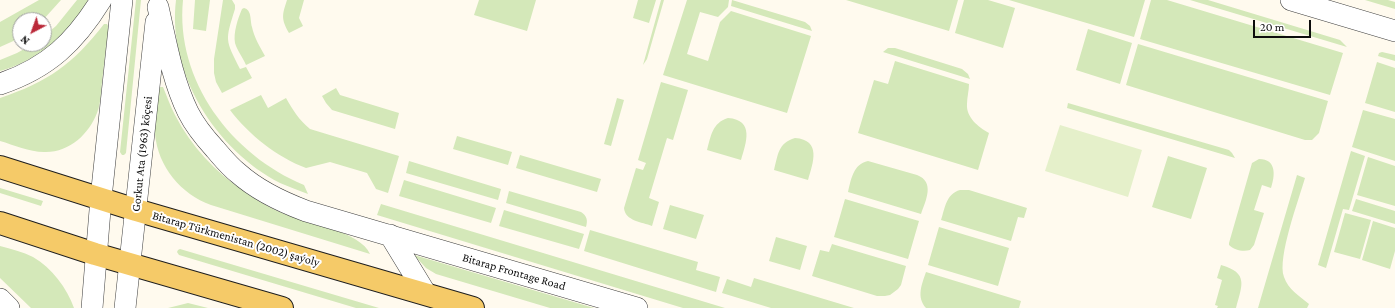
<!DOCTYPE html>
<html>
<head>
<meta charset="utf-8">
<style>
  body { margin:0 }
  #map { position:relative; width:1395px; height:308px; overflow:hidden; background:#fffaee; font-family:"Crimson Pro",serif }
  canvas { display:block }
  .north { position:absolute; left:12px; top:12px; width:40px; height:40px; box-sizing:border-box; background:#fff; border:1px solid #9e9e9e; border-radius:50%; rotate:221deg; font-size:11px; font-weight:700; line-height:16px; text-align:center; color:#0d0d0d }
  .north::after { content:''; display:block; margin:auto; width:14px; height:18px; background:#ba2939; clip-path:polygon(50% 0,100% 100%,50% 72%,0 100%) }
  .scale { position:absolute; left:1253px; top:20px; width:58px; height:18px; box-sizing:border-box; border:2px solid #0d0d0d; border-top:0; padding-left:5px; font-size:12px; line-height:14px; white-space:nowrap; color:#0d0d0d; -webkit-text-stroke:3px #fff; paint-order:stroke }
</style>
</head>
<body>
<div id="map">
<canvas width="1395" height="308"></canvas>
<div class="north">N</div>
<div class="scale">20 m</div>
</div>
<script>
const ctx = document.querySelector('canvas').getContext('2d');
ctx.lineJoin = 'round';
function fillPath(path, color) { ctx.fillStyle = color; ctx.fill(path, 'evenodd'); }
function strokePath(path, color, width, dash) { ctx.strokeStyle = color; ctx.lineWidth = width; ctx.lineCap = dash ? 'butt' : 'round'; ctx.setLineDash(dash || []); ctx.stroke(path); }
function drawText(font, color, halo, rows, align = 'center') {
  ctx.font = font + ' "Crimson Pro",serif'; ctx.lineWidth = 4; ctx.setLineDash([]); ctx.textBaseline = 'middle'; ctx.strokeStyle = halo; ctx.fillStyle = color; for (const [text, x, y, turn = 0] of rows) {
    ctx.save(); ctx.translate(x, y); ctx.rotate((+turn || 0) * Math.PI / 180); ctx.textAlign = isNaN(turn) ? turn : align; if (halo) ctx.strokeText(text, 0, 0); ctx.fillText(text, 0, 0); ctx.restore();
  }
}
const green = new Path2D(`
  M39,0H61L43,20H20V38L0,47V22Z
  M77,0H88C69,34 37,61 0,71V60L17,53L33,44H44V36L56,26Z
  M136,0H141L126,153L124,155H122L120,152Z
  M176,0H183C175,81 232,155 304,185L308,194C298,190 289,187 280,183C216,150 167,73 176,0Z
  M195,0H210L206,31L193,29Z
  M223,0H232L235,5V9C225,41 225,39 240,69L246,67L252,78L222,93L216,82L214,73V59Z
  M287,0H304L299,18L303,26L289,33C281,19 282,15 287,0Z
  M479,0H536L527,31L474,15Z
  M638,0H656L649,23L633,18Z
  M661,0H664L647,59L643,65Z
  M687,0H729L728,7L718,17L700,12L687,54L708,61L720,22L731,11L811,36L787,113L663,75Z
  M732,0L805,22L810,26L812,31L731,6Z
  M846,0H958L949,31Z
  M964,0H988L1015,8L1003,48L955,33Z
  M1009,0H1145L1134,37Z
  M1151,0H1167L1343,53L1330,95L1140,39Z
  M1190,0H1208L1340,40L1347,47Z
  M1365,0H1388L1395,2V9Z
  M244,8C252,10 250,20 252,27C254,37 260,47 265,56L246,65C243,58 237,50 235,43C233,33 238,18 242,9Z
  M104,24H107L109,28C106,46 104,64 102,82C101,92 101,103 97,113C89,134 69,153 44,152C29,152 14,145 0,141V98C48,82 73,64 104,24Z
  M1088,29L1132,43L1120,84L1076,70Z
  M1138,44L1328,101L1319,133L1312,140H1305L1126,85Z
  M888,48H895L962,69L968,74L970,79L883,52Z
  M1382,52L1395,55V61L1378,56L1379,53Z
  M895,61L969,84C969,91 967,97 967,104C966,117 978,127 989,133L978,170L858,133L874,80L888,84Z
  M1377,62L1395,68V112L1365,103Z
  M661,82L688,90L673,140L667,138L649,198L659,202L652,226C642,222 625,221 624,208L636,168L643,170L646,163L638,160Z
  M160,87H163C167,96 170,106 175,115C191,146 215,172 244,191C257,201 272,209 287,215C308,223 361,232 370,254L211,205C181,194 158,167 155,134C154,119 157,103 158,88Z
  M336,88L340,95L399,113L395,129L332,110L326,103L322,96Z
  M261,95L268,108L286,98C293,110 299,120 310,129L399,156L388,193L376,189L367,173L330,162L306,168C277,157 249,135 230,110Z
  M617,98L624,100L611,146L604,144Z
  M1068,103L1229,150L1232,153L1235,158L1067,108Z
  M1363,110L1395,119V161L1352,147Z
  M728,118C755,120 746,143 741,160L707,150C711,136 712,123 728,118Z
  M457,136L512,152L508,165L453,149Z
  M795,138C822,140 813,163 808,180L774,170C778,155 778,143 795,138Z
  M1351,151L1365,156L1349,210L1343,209L1326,268L1318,265Z
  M520,155L601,179L597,192L516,168Z
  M1168,156L1207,168L1191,219L1152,207Z
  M1368,157L1395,166V206L1357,195Z
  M1259,159C1277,159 1275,176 1271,188L1262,185L1254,210L1264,213L1254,245L1250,250C1243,252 1234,250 1229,245V243L1252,163Z
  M409,161L501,189L498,200L406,173Z
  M868,161L917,175C935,182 926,200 921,214L848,192C851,180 853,164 868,161Z
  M1297,175L1305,178C1299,199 1277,258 1284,277C1288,289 1299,296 1309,304L1307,308H1258Z
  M404,180L496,208L491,223L399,196Z
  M0,188L43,201L41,206L0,193Z
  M960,190H969L1027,208L1024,218L1018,217L1011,241L941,220C945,208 946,194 960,190Z
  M509,191L581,212C587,216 588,220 586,227L506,203Z
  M845,199L919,221L908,259L834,237Z
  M1356,199L1395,211V224L1352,211Z
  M381,204L725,308H683L377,215Z
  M670,205L704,215L696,239L663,229Z
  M504,210L584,234L579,249L499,226Z
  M1345,213L1371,220L1360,259L1334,252Z
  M1373,221L1395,228V251L1390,269L1362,260Z
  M939,227L1009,248L998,286L928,265Z
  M590,230L698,262L696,270L720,277L716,292L584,251Z
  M776,237L807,246L800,270L769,261Z
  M832,244L906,266L901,285L898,289L890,295L885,296H877L812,276L820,250L829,252Z
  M0,246C11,249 23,252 33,257C52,268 67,288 74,308H31L0,278Z
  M180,249L379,308H356L179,255L177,252L178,250Z
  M414,255L594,308H550L436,274L426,268Z
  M1221,265C1249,273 1242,285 1236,308H1217L1218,306L1215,305L1222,280L1217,278Z
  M926,272L1021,301L1019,308H926C916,297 922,284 926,272Z
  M754,278L854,308H771L722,293L727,279L751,287Z
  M188,303L208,308H168Z`);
const pitch = new Path2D(`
  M1060,125L1142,150L1128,197L1045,171Z`);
const minor = new Path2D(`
  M1291,0L1395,31
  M158,7C166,42 172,79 188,112C195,126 204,137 215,149C222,157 229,166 238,173C257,190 282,202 306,211L637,308
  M0,84C48,68 75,42 101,0
  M390,235L426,294
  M0,299L9,308
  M92,308L101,198L122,0
  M125,308L156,22`);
const primary = new Path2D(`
  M0,167L136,210L473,308
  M0,223L95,254L282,308`);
const streetNames = [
  ["Gorkut Ata (1963) köçesi",142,154,-84],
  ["Bitarap Türkmenistan (2002) şaýoly",236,239,16],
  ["Bitarap Frontage Road",514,272,16]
];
fillPath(green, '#d4e8b9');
fillPath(pitch, '#e5f0ca');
strokePath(minor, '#404040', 22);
strokePath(primary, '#1e1e1e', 24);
strokePath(minor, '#fff', 21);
strokePath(primary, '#f5ca68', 22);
drawText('12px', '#0d0d0d', '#fff', streetNames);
</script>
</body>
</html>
